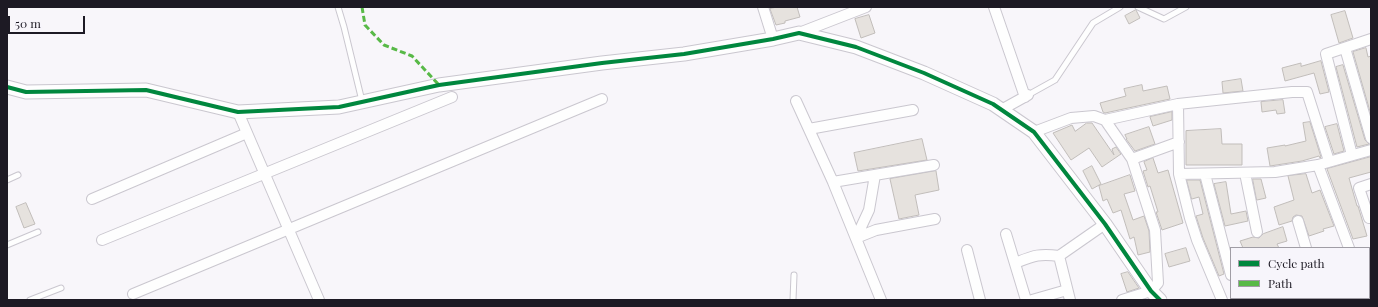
<!DOCTYPE html>
<html>
<head>
<meta charset="utf-8">
<style>
  body { margin:0 }
  #map { position:relative; width:1378px; height:307px; overflow:hidden; background:#f8f6fa; font-family:"Playfair Display",serif }
  canvas { display:block }
  .frame { position:absolute; inset:0; border:8px solid #1d1a24; pointer-events:none }
  .legend { position:absolute; left:1230px; top:247px; width:140px; height:52px; box-sizing:border-box; background:#f7f5fb; border:1px solid #a09da5; margin:0; padding:5px 7px; list-style:none; font-size:12px; color:#1d1a24 }
  .legend li { display:flex; align-items:center; gap:8px; height:20px }
  .legend b { width:20px; border:1px solid #a09da5 }
  .scale { position:absolute; left:8px; top:16px; width:77px; height:18px; box-sizing:border-box; border:2px solid #1d1a24; border-top:0; padding-left:5px; font-size:12px; line-height:14px; white-space:nowrap; color:#1d1a24; -webkit-text-stroke:3px #f7f5fb; paint-order:stroke }
</style>
</head>
<body>
<div id="map">
<canvas width="1378" height="307"></canvas>
<div class="frame"></div>
<ul class="legend">
<li><b style="height:5px;background:#00873e"></b>Cycle path</li>
<li><b style="height:5px;background:#58b947"></b>Path</li>
</ul>
<div class="scale">50 m</div>
</div>
<script>
const ctx = document.querySelector('canvas').getContext('2d');
ctx.lineJoin = 'round';
function fillPath(path, color) { ctx.fillStyle = color; ctx.fill(path, 'evenodd'); }
function strokePath(path, color, width, dash) { ctx.strokeStyle = color; ctx.lineWidth = width; ctx.lineCap = dash ? 'butt' : 'round'; ctx.setLineDash(dash || []); ctx.stroke(path); }
const building = new Path2D(`
  M777,7H797L800,17L785,21V23L776,25L770,9Z
  M1136,10L1140,18L1129,24L1125,16Z
  M1345,11L1353,38L1339,43L1331,15Z
  M869,15L875,33L861,38L855,19Z
  M1366,48L1368,57L1371,56V115L1353,52Z
  M1321,61L1329,92L1320,94L1314,73L1285,81L1282,68L1301,63V66Z
  M1343,65L1365,140L1369,144L1357,147L1336,67Z
  M1241,79L1243,91L1223,93L1222,82Z
  M1142,85L1143,91L1167,86L1170,99L1105,113L1103,112L1100,103L1126,96L1124,89Z
  M1283,100L1285,113L1277,114L1276,110L1262,112L1261,102Z
  M1172,112V120L1153,126L1150,117Z
  M1310,122L1321,157L1320,158L1319,156L1302,161L1270,166L1267,148L1285,145V146L1306,141L1303,123Z
  M1087,123H1092L1114,155L1112,149L1116,147L1121,154L1102,167L1089,148L1071,160L1053,133L1072,125L1075,131Z
  M1337,124L1344,151L1334,154L1325,127Z
  M1149,127L1155,144L1135,151L1126,139H1127L1125,135Z
  M1221,129L1222,144H1242V165H1186V131Z
  M922,139L927,160L858,171L854,153Z
  M1371,157V172L1349,178L1357,206H1358L1367,236L1353,239L1327,169Z
  M1153,158L1158,173L1168,170L1183,223L1162,230L1156,212H1158L1150,186L1148,187L1143,171L1147,170L1144,162Z
  M1092,166L1101,184L1092,189L1083,171Z
  M936,171L939,190L915,195L919,215L899,219L890,179Z
  M1306,174L1312,193L1320,190L1334,226L1323,229L1324,231L1309,236L1302,216L1296,215L1293,217L1292,221L1279,225L1274,207L1294,200L1288,176Z
  M1130,175L1135,191L1124,194L1133,220L1144,216L1149,231L1150,252L1138,255L1134,237L1130,239L1121,210L1113,213L1107,199L1103,201L1099,186Z
  M1253,179H1261L1266,198L1257,200Z
  M1187,180H1200L1224,274L1219,276L1203,238L1196,216L1203,214L1199,197L1192,199Z
  M1226,182L1231,214L1246,211L1248,221L1225,226L1214,184Z
  M26,203L35,224L24,228L16,207Z
  M1283,227L1287,241L1277,244L1279,248H1243L1240,241L1253,237L1259,238L1263,234Z
  M1186,248L1190,261L1169,267L1165,254Z
  M1128,272L1139,288L1127,292L1121,274Z`);
const service = new Path2D(`
  M338,7L344,27L362,101
  M1138,7L1164,19L1186,7
  M1028,95L1055,80L1093,23L1120,7
  M7,180L18,175
  M7,245L38,232
  M30,300L61,288
  M793,300L794,275`);
const minor = new Path2D(`
  M763,7L773,39
  M994,7L1025,97
  M799,33L866,7
  M1345,48L1371,138
  M796,101L833,182L881,300
  M1178,104L1179,174L1190,218L1197,240L1222,300
  M1001,110L1028,95
  M238,112L319,300
  M1105,120L1178,104L1292,92H1307L1329,161
  M809,129L913,110
  M1034,132L1071,118L1094,116L1105,120L1132,159L1155,230L1158,283L1151,291L1122,300
  M1352,155L1326,54L1371,39
  M1132,159L1179,142
  M1318,165L1349,248
  M1245,173L1257,232
  M1179,174L1275,172L1318,165L1371,150
  M1205,174L1231,275
  M833,182L934,165
  M92,199L247,133
  M1369,218L1359,188L1371,184
  M1298,221L1306,248
  M1006,234L1026,300
  M856,238L876,230L935,219
  M856,238L869,210L875,175
  M102,240L452,97
  M967,250L980,300
  M1015,263C1033,256 1039,253 1059,256
  M133,294L602,99
  M1327,298V300
  M1032,300L1067,290
  M1070,300L1059,256L1105,224`);
const tertiary = new Path2D(`
  M7,87L26,92L146,90L238,112L339,107L439,85L602,63L684,54L773,39L799,33L856,47L924,73L993,104L1034,132L1105,224L1151,291L1160,300
  M1369,292L1371,290
  M1354,300L1359,298`);
const quiet = new Path2D(`
  M362,7L365,25L384,45L412,56L439,85`);
const cycleway = new Path2D(`
  M7,87L26,92L146,90L238,112L339,107L439,85L602,63L684,54L773,39L799,33L856,47L924,73L993,104L1034,132L1105,224L1151,291L1160,300`);
fillPath(building, '#e6e2de');
strokePath(building, '#c1bdba', 1);
strokePath(service, '#cac7cf', 7);
strokePath(minor, '#cac7cf', 12);
strokePath(tertiary, '#cac7cf', 15);
strokePath(service, '#fefefe', 5);
strokePath(minor, '#fefefe', 10);
strokePath(tertiary, '#fefefe', 13);
strokePath(quiet, '#58b947', 3, [6, 3]);
strokePath(cycleway, '#00873e', 4);
</script>
</body>
</html>
